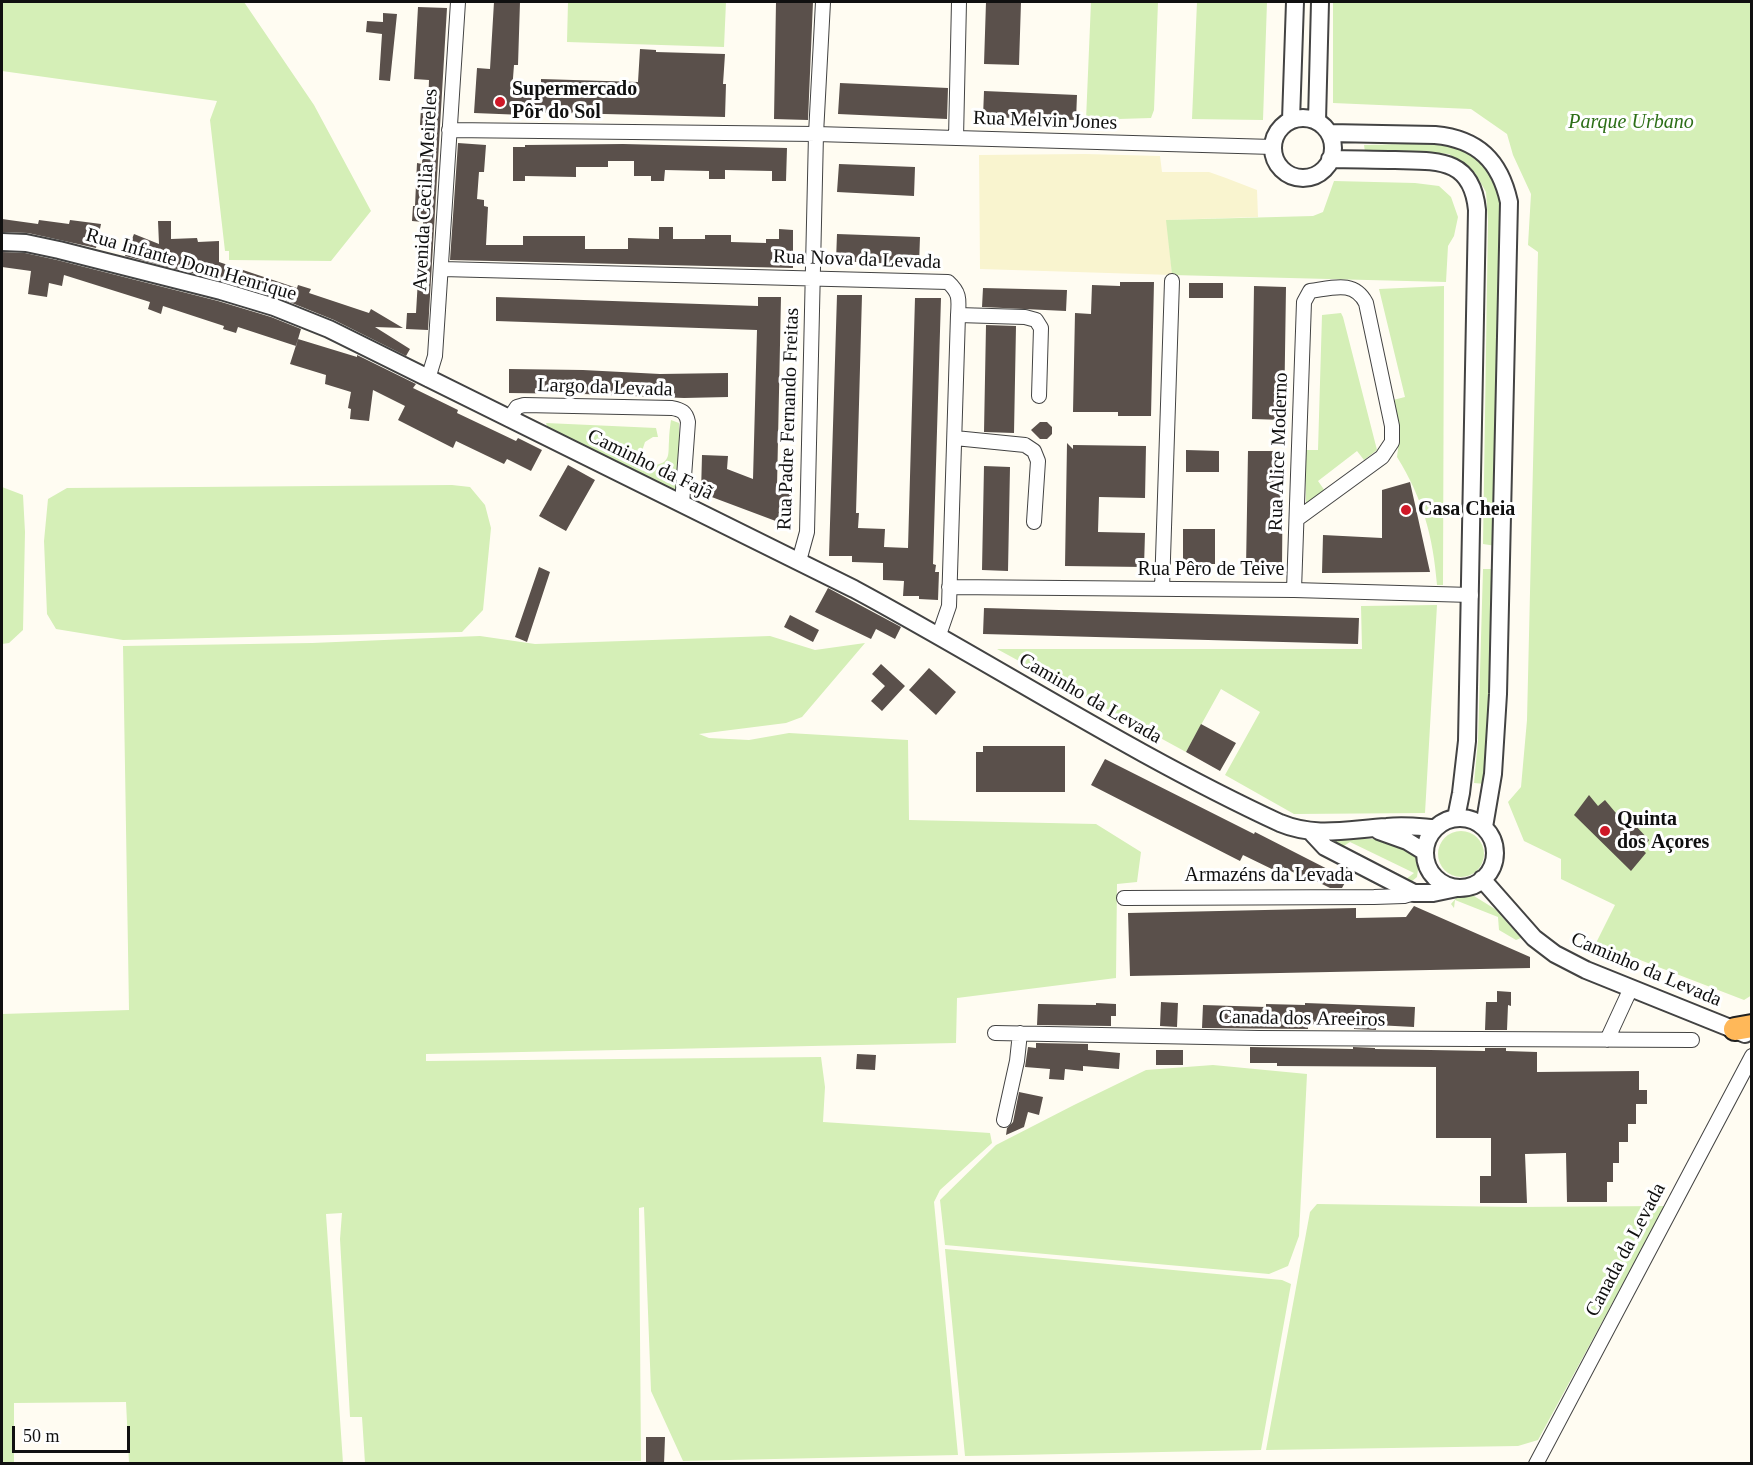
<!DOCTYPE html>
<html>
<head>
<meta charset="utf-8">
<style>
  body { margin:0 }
  #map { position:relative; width:1753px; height:1465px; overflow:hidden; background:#fffcf2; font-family:Georgia,serif }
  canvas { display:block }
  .frame { position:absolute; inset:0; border:3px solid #101010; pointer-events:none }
  .scale { position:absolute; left:12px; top:1426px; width:118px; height:27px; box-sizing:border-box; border:3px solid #101010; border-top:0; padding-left:8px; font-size:18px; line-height:21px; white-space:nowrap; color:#101010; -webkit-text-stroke:4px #fff; paint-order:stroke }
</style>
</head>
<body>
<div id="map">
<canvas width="1753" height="1465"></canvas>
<div class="frame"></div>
<div class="scale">50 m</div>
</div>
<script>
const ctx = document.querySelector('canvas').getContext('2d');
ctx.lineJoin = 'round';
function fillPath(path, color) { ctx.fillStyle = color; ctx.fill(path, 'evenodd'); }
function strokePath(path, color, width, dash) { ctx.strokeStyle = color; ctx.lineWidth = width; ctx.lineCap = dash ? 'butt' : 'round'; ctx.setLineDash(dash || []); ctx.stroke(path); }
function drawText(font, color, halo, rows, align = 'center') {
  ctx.font = font + ' Georgia,serif'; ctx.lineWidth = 6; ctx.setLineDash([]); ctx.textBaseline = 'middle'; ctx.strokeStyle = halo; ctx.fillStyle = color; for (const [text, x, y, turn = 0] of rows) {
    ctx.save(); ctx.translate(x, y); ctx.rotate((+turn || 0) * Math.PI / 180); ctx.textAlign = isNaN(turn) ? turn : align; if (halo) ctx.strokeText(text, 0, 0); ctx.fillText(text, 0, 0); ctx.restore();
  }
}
const farmland = new Path2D(`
  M1085,154L1160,156L1162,172H1209L1226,178L1257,190L1258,217L1167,220L1172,275L980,269L979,155Z`);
const green = new Path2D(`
  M2,2H244L314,105L371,211L331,261L229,260V251H225L210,120L217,101L2,71Z
  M568,2H726L724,47L567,42Z
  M1091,2H1158L1154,110L1151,118L1086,120Z
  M1197,2H1267L1263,120L1192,119Z
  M1333,2H1751L1752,995L1744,1000L1596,943L1615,905L1561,879V859L1524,841L1508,802L1521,787L1527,720L1538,252L1528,245L1531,194L1513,155L1507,134L1471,109L1333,103Z
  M1364,145C1392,145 1443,140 1467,152C1485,160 1495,177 1501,195L1496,546L1483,544L1488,221L1486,192L1475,173L1449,154L1414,151L1365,152Z
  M1334,181L1415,183L1439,186L1451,197L1458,217L1454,236L1448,246L1446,282L1172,275L1166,220L1313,216L1323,212Z
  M1444,286L1443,585H1437C1433,536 1423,499 1397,457L1400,432L1393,400L1405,397L1379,289Z
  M1341,313L1343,317L1377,450L1364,460L1357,451L1318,481L1325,491L1310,503L1306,502L1305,450H1318L1322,315Z
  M671,420L679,423V485L678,490H675L548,429L546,423L656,428L658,437H653L645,442L642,451L646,461L656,465C671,462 668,453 669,441C669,434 670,427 671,420Z
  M452,485L470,487L485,505L491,528L483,610L462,632L123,640L56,629L47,614L44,541L48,499L67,488Z
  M2,487L23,495L25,532L23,630L9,643L2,644Z
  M1483,569H1494L1489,740L1485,784L1474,783L1478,741Z
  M1437,605L1425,813L1294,814L1225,775L1260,712L1221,689L1186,752L997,649H1362L1361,606Z
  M480,636L535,644L770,636L815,650L865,643L802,717L786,723L699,734L709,738L749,740L789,733L908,740L909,820L1096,824L1141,852L1137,882L1117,884L1116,978L957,998L956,1043L426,1054V1061L821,1057L825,1087L823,1122L990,1133L992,1143L940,1190L934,1202L958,1455L683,1461L651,1391L644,1207L639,1208L641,1461L365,1463L362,1417H350L340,1239L342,1213L326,1214L343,1463H129L126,1402L14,1403V1463H2V1014L129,1010L123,646L312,643Z
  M1438 854a23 23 0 1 1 46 0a23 23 0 1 1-46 0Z
  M1342,839H1385L1408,848L1419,862L1417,877L1411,882L1405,880L1414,873L1350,842L1339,849L1327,842Z
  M1474,896L1495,909L1521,938L1516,940L1499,930L1498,917L1455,900L1454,908L1451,904L1457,897Z
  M1213,1065L1307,1074L1299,1236L1288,1266L1269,1274L945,1245L940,1200L996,1145L1074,1105L1146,1070Z
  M1317,1204L1517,1207L1665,1206L1538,1440L1518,1446L1266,1450L1310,1212Z
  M945,1249L1282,1280L1291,1284L1261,1450L965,1456Z`);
const building = new Path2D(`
  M494,2H520L518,65H514L512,91L541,92V79L638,82L640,49L656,50V52L725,54L723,84H726L725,117L524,112V115L474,113L477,68L490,69Z
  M776,2H813L808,120L774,119Z
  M986,2H1021L1019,65L984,64Z
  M418,7L447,8L428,330L406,329L407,313H416L420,245L422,246L423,222L412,221L413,206H415L417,163L422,164L424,126L420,125L421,109H428L429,80L414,79Z
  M383,13L397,14L390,81L379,80L382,34L366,32L367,21L383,22Z
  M840,83L948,88L947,119L838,114Z
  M984,91L1077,95L1076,120L983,117Z
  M458,143L486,145L484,172H479L477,199L484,200V206L488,207L486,245H523V236H585V249H628V238L659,239V227H673V239H705V235H731V242L766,243V239H779V229L793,230V268L450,260Z
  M623,144L787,148L786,181H772V171L725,170V179H709V171L665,170L664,181H651V176H634V161H608V167H576V177L525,176V181H513V147H525V145Z
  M839,164L915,167L914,196L837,192Z
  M2,219L38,224L39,220L69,224L70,220L101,224L96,248L28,233L2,232Z
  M158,221H171V239L197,238L198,242L219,241V262L297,288L298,285L311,289L309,293L369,313L371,309L403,328L375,327L410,349L406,356L334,320L277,297L224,281L125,256L134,234L159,244Z
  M837,234L920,237L919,265L836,261Z
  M2,252L25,253L57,260L218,301L271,317L301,329L296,346L238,327L236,333L223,329L224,326L163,306L161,314L148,309L150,302L64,275L62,286L49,283L47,297L28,294L31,271L2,267Z
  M1120,282H1154L1151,416H1118V412H1073L1075,313L1091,314L1092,285L1120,286Z
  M1189,283H1223V298H1189Z
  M1254,286L1286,287L1284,420L1252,419Z
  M983,288L1067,290L1066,311L982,307Z
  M837,295H862L856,513H859L858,528L885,529L884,547L908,548L915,298H941L933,564L936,565L935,572H939L938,600L919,599V596H903L904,581L883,580V563L852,562V556H829Z
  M496,297L758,306V297H781L777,487L792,493L781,523L701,493L702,455L728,456L727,469L753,479L757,330L496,321Z
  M986,325L1016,326L1014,433L984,432Z
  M298,339L357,357V355L416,384L413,388L458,410L457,413L516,441L518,438L542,450L531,471L507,459L504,464L456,441L453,448L398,420L405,406L373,390L369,421L350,419L351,409L348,408L351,392L325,384L326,375L290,364Z
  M509,369L583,370L660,374L728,373V397L684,398L583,394L509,393Z
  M1040,422H1047L1052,427V434L1047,439H1040L1031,430Z
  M1067,443L1073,449V445L1146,446L1145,498L1099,497L1098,532L1145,533L1144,567L1065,566Z
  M1186,450L1219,451V472H1186Z
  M1248,451H1283L1282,568H1246Z
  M568,465L595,480L566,531L539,516Z
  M984,466L1010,467L1008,571L982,570Z
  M1410,482L1430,572L1322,573L1323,535L1382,538V490Z
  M1183,529H1215V564H1183Z
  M539,567L550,572L527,642L515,637Z
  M828,588L901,627L895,639L876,629L871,639L815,612Z
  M984,608L1359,618L1358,644L983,634Z
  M790,615L819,630L813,642L784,627Z
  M881,664L905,686L882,711L871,701L885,686L872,674Z
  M929,668L956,692L936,715L909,690Z
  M1201,724L1236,743L1220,771L1186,752Z
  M983,746H1065V792H976V752H983Z
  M1105,759L1254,834L1255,832L1347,879L1342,888H1330L1316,881L1314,883L1283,867L1280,873L1243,855L1240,861L1091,785Z
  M1589,795L1598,806L1605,800L1631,831L1636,826L1649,840L1643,850L1646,853L1631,871L1574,815Z
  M1414,906L1530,957V968L1130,976L1128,913L1356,908V918L1406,917Z
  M1497,991L1511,992V1006L1508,1005L1507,1030H1485L1486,1002H1497Z
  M1161,1002L1178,1003L1177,1027L1160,1026Z
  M1096,1003L1116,1004V1016H1111V1026L1037,1025L1038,1004L1096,1005Z
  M1305,1003L1415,1007L1414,1027L1376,1025V1030L1354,1029V1026L1308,1024V1029L1202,1028L1203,1005L1266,1007V1004L1305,1005Z
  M1036,1043L1088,1044V1050L1120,1053L1119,1069L1083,1066V1071L1065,1069L1064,1080L1049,1079L1050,1069L1025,1067L1028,1047L1036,1048Z
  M1250,1047L1353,1049V1047L1375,1048V1049L1485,1051V1048H1506V1051L1537,1052V1072L1639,1071V1090H1647V1104H1636V1124H1628V1142H1619V1163H1613V1182H1607V1202H1567L1566,1153L1525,1154L1527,1203H1480V1176H1491V1138H1436V1067L1277,1066V1063H1250Z
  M1156,1050H1183V1065H1156Z
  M857,1054L876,1055L875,1070L856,1069Z
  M1019,1092L1043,1097L1039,1115L1028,1112L1024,1127L1006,1135L1007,1128L1013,1122Z
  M646,1437H665L664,1464H646Z`);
const minor = new Path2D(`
  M449,130L816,134L1273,147
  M956,138L959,2
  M442,269L948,282C960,293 959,299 958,315L949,606L939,635
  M958,315L1025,317L1036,320L1041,328L1039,396
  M428,379L435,356L458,2
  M509,419L517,407L524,405L672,408C682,410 686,412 688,422L682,504
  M955,438L1025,445L1034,451L1038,461L1034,522
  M799,561L807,532L816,134L823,2
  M949,587L1294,590L1471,595
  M1162,589L1172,281
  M1294,590L1304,302L1310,291C1333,288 1354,280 1366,303L1392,426V442L1382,457L1297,519
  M1124,898L1374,897L1404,896L1414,893
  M995,1033L1259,1038L1692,1040
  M1607,1040L1631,988
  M1004,1120L1017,1061L1020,1033
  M1536,1464L1752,1056`);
const tertiary = new Path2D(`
  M1273 148a30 30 0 1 1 60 0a30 30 0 1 1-60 0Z
  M1291,120L1295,2
  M1317,121L1320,2
  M1329,133L1435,135C1478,139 1500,161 1509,202L1498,694L1493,774L1484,827
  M1330,159C1352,159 1374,160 1395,160C1438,161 1472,158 1477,210L1467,741L1461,793L1456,818
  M2,242L26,243L59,250L221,291L274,307L329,329L854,589C997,666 1133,755 1280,823C1316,838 1349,829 1387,827C1403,825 1419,827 1434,828
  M1425 853a35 35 0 1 1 70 0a35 35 0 1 1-70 0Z
  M1379,831L1407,841L1425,852
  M1311,832L1325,847L1414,893H1433L1457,888
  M1482,879L1534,938L1555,954L1586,970L1745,1034`);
const trunk = new Path2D(`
  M1735,1029L1752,1026`);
const markers = [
  [500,102,6,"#cf1827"],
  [1406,510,6,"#cf1827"],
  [1605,831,6,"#cf1827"]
];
const poiNames = [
  ["Supermercado",512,90],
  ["Pôr do Sol",512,113],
  ["Casa Cheia",1418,510],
  ["Quinta",1617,820],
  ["dos Açores",1617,843]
];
const streetNames = [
  ["Rua Melvin Jones",1045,121,2],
  ["Avenida Cecilia Meireles",426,190,-87],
  ["Rua Nova da Levada",857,260,2],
  ["Rua Infante Dom Henrique",191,265,16],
  ["Largo da Levada",605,388,2],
  ["Rua Padre Fernando Freitas",789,419,-88],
  ["Rua Alice Moderno",1279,452,-88],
  ["Caminho da Fajã",650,465,26],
  ["Rua Pêro de Teive",1211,570],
  ["Caminho da Levada",1090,699,30],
  ["Armazéns da Levada",1269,876],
  ["Caminho da Levada",1646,970,23],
  ["Canada dos Areeiros",1302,1019,1],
  ["Canada da Levada",1626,1250,-62]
];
const parkNames = [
  ["Parque Urbano",1631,123]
];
fillPath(farmland, '#f9f4cf');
fillPath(green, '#d5efb7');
fillPath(building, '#5a504b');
strokePath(minor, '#434343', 16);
strokePath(tertiary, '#434343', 20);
strokePath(trunk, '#212121', 26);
strokePath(minor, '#fff', 14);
strokePath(tertiary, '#fff', 16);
strokePath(trunk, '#ffb859', 22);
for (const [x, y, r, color] of markers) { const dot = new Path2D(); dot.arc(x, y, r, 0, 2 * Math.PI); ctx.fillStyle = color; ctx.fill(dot); strokePath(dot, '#fff', 2); }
drawText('bold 20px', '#101010', '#fff', poiNames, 'left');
drawText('20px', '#101010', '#fff', streetNames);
drawText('italic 20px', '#2d6f18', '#fff', parkNames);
</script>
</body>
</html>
